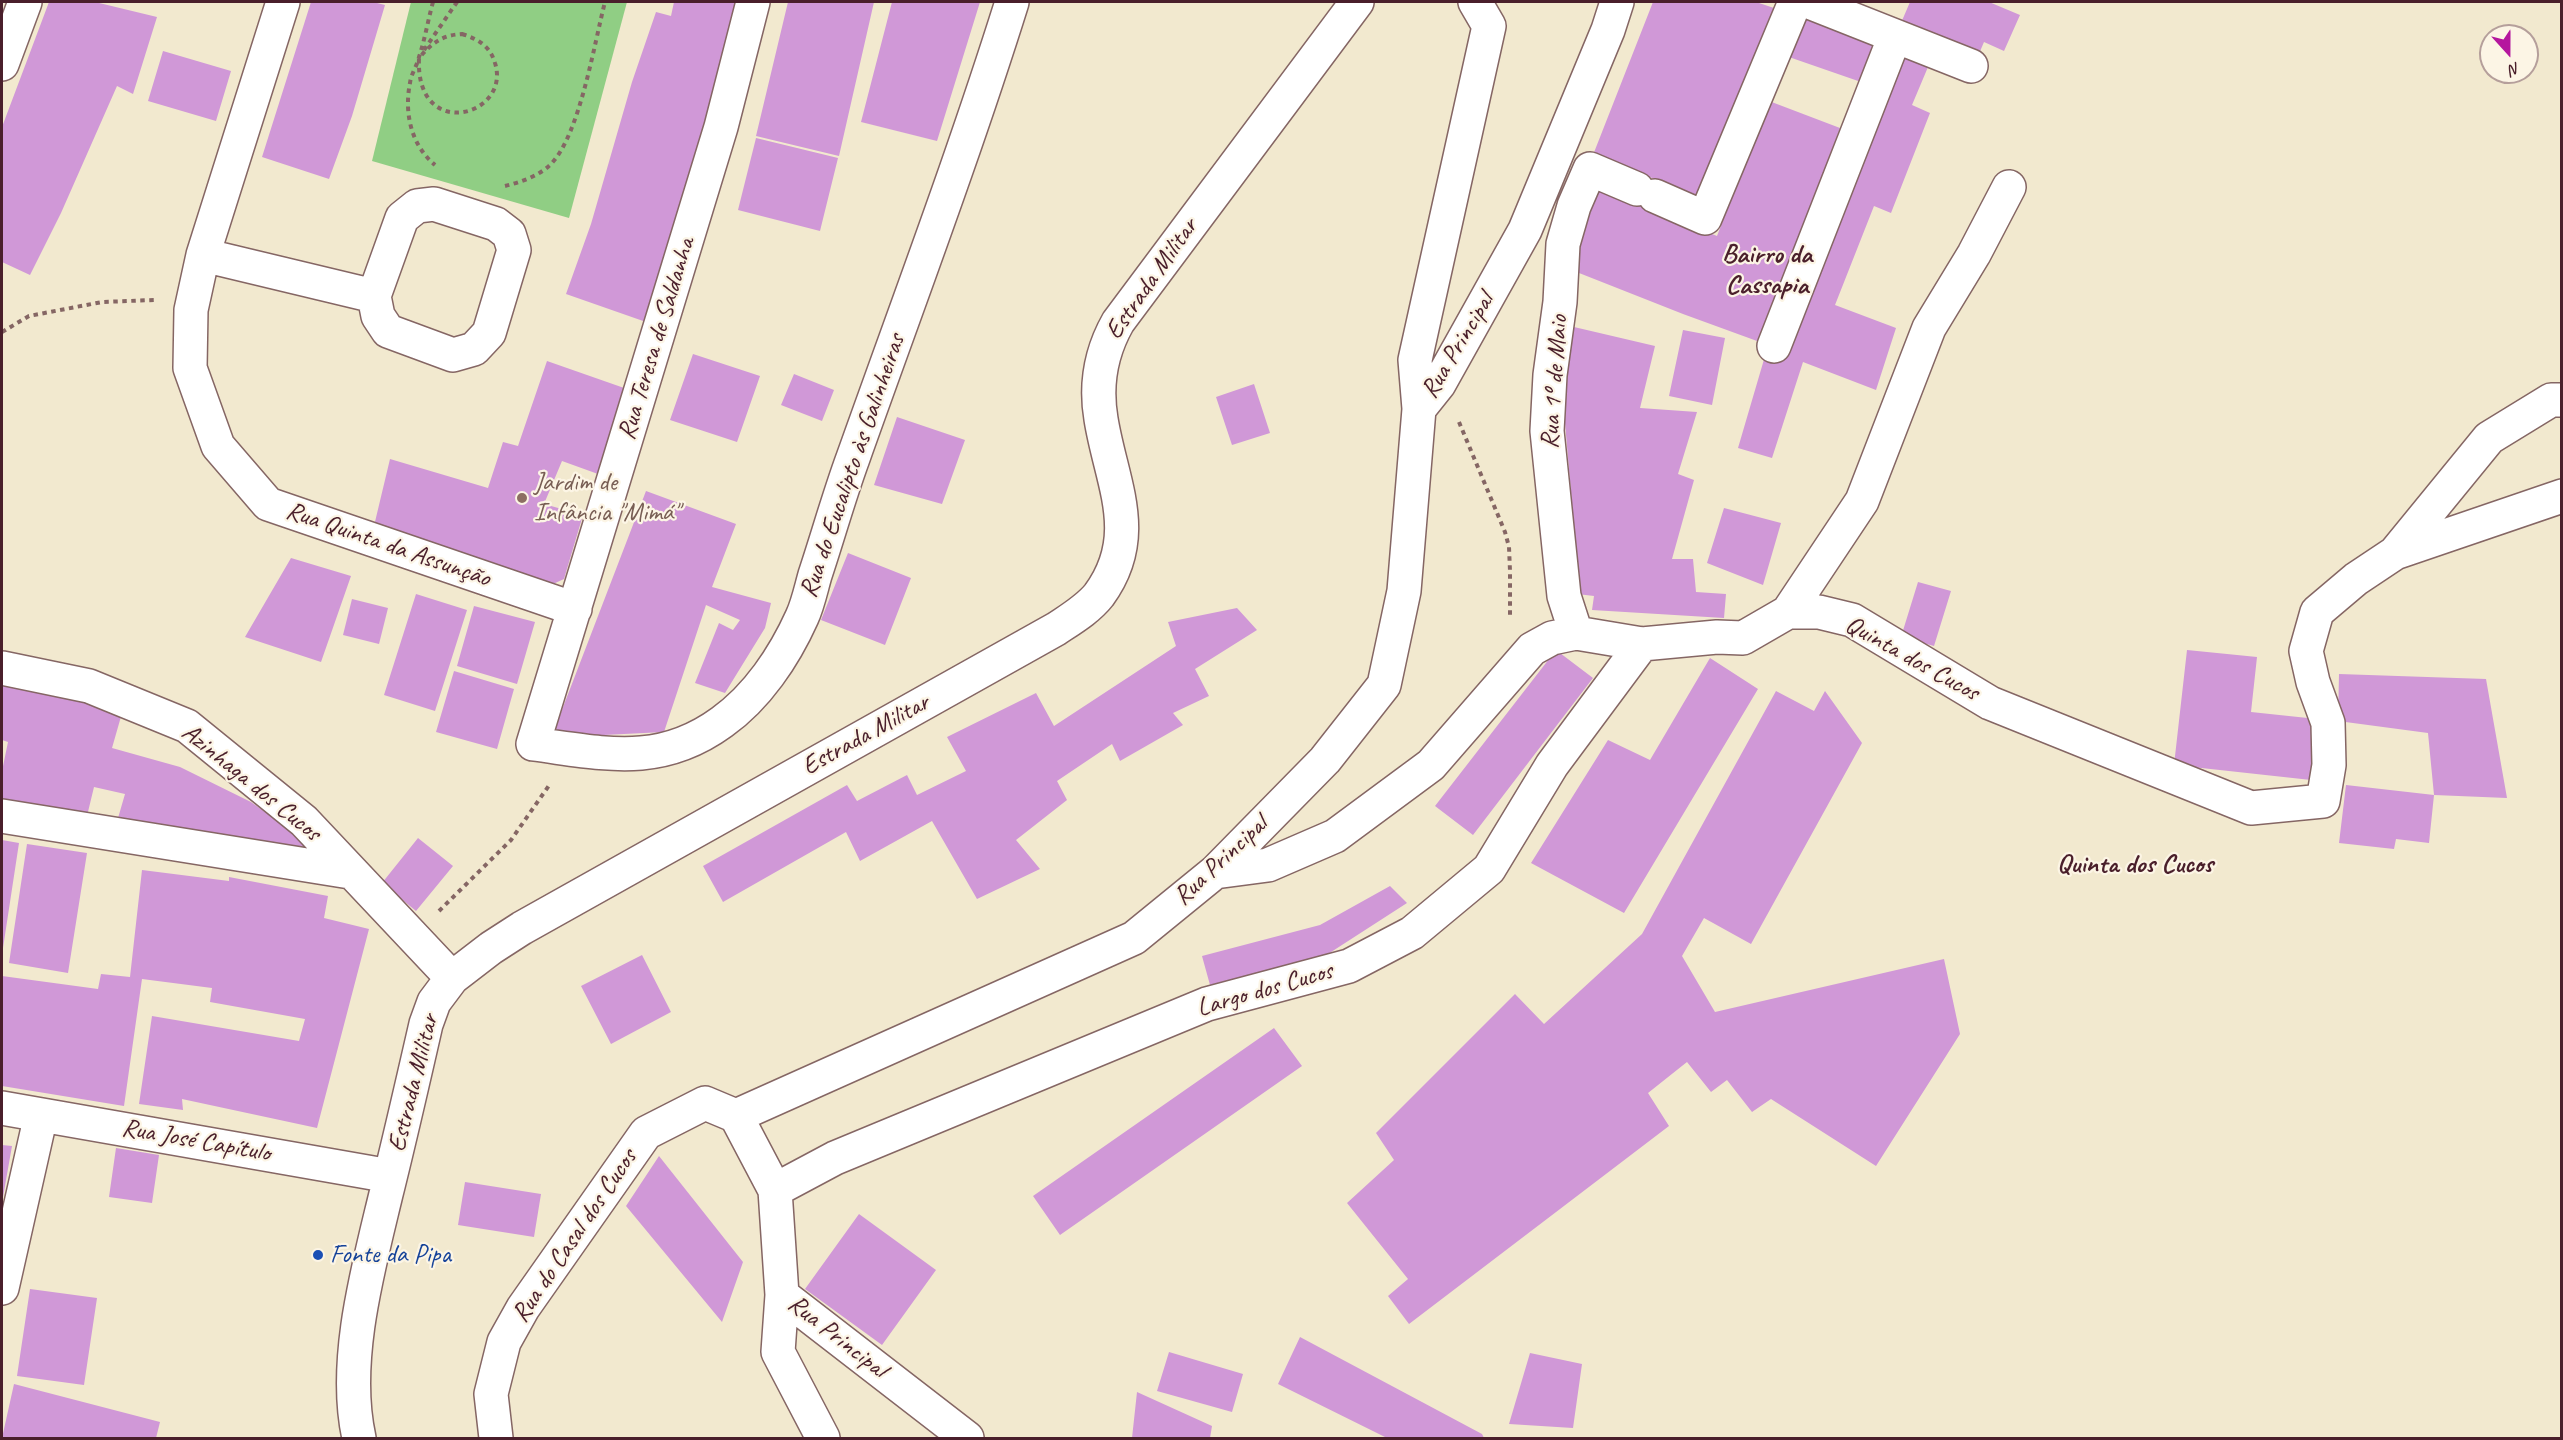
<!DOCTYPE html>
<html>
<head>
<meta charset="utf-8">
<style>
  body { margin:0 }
  #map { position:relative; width:2563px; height:1440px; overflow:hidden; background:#f2e9cf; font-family:Caveat,sans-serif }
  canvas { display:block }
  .frame { position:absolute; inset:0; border:3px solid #4a1f2b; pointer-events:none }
  .north { position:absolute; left:2479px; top:24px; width:60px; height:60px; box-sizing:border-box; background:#fcf5e5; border:2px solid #b59f9b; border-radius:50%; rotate:159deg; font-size:16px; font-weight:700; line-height:24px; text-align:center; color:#4a1f2b }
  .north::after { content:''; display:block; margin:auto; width:21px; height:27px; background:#b5179e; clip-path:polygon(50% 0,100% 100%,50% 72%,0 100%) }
</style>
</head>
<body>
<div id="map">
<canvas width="2563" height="1440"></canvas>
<div class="frame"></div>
<div class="north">N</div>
</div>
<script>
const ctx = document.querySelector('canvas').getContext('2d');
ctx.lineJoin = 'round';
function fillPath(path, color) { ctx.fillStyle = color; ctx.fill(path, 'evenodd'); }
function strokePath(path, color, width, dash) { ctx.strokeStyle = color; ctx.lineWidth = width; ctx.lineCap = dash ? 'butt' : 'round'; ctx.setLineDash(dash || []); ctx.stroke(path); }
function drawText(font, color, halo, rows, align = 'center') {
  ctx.font = font + ' Caveat,sans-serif'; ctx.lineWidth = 4.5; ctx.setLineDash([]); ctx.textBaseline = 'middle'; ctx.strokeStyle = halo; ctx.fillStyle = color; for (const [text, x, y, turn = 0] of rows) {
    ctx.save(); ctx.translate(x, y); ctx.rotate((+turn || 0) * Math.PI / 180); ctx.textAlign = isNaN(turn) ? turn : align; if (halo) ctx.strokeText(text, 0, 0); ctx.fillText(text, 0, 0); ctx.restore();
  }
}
const green = new Path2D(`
  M411,2H627L569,218L372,161Z`);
const building = new Path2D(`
  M49,2H95L157,17L133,94L117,86L61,213L30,275L2,262V127Z
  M311,2H373L385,5L352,116L329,179L262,157Z
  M674,2H737L696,169L646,322L566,294L591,224L632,82L656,12L671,16Z
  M788,2H874L839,156L756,136Z
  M892,2H980L937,141L861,122Z
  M1653,2H1756L1774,8L1701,197L1593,155Z
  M1910,2H1989L2020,15L2004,51L1984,42L1978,56L1901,23Z
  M1800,14L1876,39L1861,82L1786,56Z
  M163,51L231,71L216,121L148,101Z
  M1903,57L1928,67L1912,105L1930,113L1891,213L1874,206L1835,305L1896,328L1876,390L1803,362L1772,458L1738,448L1765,356H1788L1809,295Z
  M1769,101L1840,128L1789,266L1757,341L1683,314L1574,271L1579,229L1596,187L1717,236Z
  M756,138L838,158L820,231L738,210Z
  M1574,327L1655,346L1640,408L1697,412L1678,474L1694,480L1672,559H1693L1696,592L1726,594L1724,618L1592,610L1594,596L1577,594V562L1563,400Z
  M1683,330L1725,338L1712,405L1669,396Z
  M693,354L760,376L737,442L670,420Z
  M547,361L627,389L598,474L562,461L544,504L583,515L564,579L553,584L374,526L390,459L488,488L503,442L518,446Z
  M794,374L834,390L822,421L781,405Z
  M1254,384L1270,433L1232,445L1216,397Z
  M897,417L965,440L942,504L874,485Z
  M646,491L736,524L712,587L771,603L765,628L725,693L695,683L719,623L733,630L740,620L706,605L664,732L564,737L555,728Z
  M1724,508L1781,523L1763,585L1707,563Z
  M848,553L911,578L885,645L821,620Z
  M291,558L351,576L321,662L245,637Z
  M1918,582L1951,591L1934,646L1901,637Z
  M416,594L467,610L435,711L384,695Z
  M352,599L388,608L379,644L343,635Z
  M474,606L535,622L517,684L457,666Z
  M1237,608L1257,630L1195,669L1209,696L1173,713L1183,725L1120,761L1112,744L1057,781L1067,800L1016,840L1040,869L977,899L932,821L860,861L846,832L723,902L703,866L847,785L857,801L907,775L917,795L966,771L947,737L1036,693L1054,726L1176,646L1168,622Z
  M1556,650L1593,678L1473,835L1435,806Z
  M2187,650L2257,657L2251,712L2317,719L2311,780L2174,765Z
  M1710,658L1758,689L1624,913L1531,863L1608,740L1650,760Z
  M454,671L514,689L497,749L436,732Z
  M2339,674L2486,679L2507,798L2434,795L2428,733L2338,721Z
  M2,682L62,695L122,713L112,748L180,767L251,802L310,844L300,852L116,825L125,794L94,787L87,816L2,805V771L8,742L2,740Z
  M1776,691L1814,711L1825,691L1862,743L1751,944L1704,918L1682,956L1715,1012L1944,959L1960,1034L1876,1166L1771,1099L1752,1112L1727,1080L1711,1092L1687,1062L1648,1093L1669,1126L1409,1324L1388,1296L1408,1279L1347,1203L1394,1160L1376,1133L1515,994L1544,1024L1642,934Z
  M2346,785L2434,795L2429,843L2396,839L2394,849L2339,843Z
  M418,838L453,866L416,911L382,883Z
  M2,840L19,843L3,948H2Z
  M27,844L87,853L68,973L9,963Z
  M142,870L229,881V877L328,896L324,918L369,929L317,1128L182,1099L183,1110L139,1104L152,1016L299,1041L305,1019L210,1002L212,988L142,979L124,1106L2,1086V976L98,989L101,974L130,977Z
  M1390,886L1407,903L1328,954L1210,985L1202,956L1320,925Z
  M642,955L671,1012L611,1044L581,986Z
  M1274,1028L1302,1066L1060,1235L1033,1196Z
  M2,1145L12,1146L3,1197H2Z
  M116,1148L159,1155L152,1203L109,1197Z
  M659,1156L743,1262L722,1322L626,1206Z
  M465,1182L541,1194L534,1237L458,1225Z
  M859,1214L936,1270L882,1345L805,1289Z
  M30,1289L97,1298L84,1385L17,1376Z
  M1300,1337L1482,1434L1484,1438H1387L1278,1384Z
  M1169,1352L1243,1374L1232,1412L1157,1391Z
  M1530,1353L1582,1364L1573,1428L1509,1424Z
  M14,1384L160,1422L156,1438H2Z
  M1137,1392L1212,1426L1210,1438H1132Z`);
const path = new Path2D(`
  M433,2C428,20 425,39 419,57C417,66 411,74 410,83C404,113 411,145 435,165
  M462,34C478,39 490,46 495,63C512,116 415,143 419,58C432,43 442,35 462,34Z
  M424,50L457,2
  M505,186C521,182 539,176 551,164C580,134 594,44 605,2
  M2,332L29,316L102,302L154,300
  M1459,422L1505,532L1509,547L1510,571V617
  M439,911L511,840L550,784`);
const minor = new Path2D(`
  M283,2L203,255L191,310L190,368L218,446L268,504L575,609
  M753,2L721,127L533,744C604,753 659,768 722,722C757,697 784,657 802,617C808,604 811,589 815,575C828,536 839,496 853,458C907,306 964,155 1012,2
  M1809,2L1971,66
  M2,64L25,2
  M1655,196L1705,218L1795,2
  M434,204L496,224L509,234L514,250L489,333L474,349L453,355L388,331L378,316L374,296L402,218L417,206Z
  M203,255L374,296
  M1774,346L1895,36
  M1419,409L1415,360L1489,26L1475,2
  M2395,553L2489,438L2551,400H2562
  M1788,612L1862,501L1929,328L1974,254L2009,187
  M1576,633L1564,596L1547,431L1550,375L1560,302L1563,244L1574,206L1590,169L1637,189
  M2,668L89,686L187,726L304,821L452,978
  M2,816L350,872
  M1215,872L1268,865L1335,836L1431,765L1532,649L1552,638L1576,633L1642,644L1717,637L1743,638L1788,612H1819L1852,620L1990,703L2251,808L2323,801L2329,765L2328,723L2313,682L2306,651L2317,612L2356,579L2395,553L2562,496
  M2,1108L390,1176
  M775,1190L835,1158L1207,1004L1349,966L1412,933L1489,869L1552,765L1642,644
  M2,1288L41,1115
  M782,1295L778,1352L823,1438
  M359,1438C342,1362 368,1269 386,1194C400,1138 413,1081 426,1024L434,1002L452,978L491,948L522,928L1056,629C1071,619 1088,609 1099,595C1143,535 1111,482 1101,419C1095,384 1101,352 1118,322L1357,2
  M496,1438L491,1394L504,1342L523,1308L646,1133L705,1103L736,1116
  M967,1438L782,1295L775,1190L736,1116L1134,938L1215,872L1325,760L1384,685L1404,591L1419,409L1439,384L1525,230L1608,30L1617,2`);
const markers = [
  [522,498,6,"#8d6e63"],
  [318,1255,6,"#1a4fb4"]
];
const streetNames = [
  ["Estrada Militar",1152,279,-55],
  ["Rua Teresa de Saldanha",657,339,-73],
  ["Rua Principal",1458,346,-59],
  ["Rua 1º de Maio",1555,382,-86],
  ["Rua do Eucalipto às Galinheiras",853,466,-71],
  ["Rua Quinta da Assunção",388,545,19],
  ["Quinta dos Cucos",1912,659,29],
  ["Estrada Militar",866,735,-29],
  ["Azinhaga dos Cucos",251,783,39],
  ["Rua Principal",1221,861,-43],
  ["Largo dos Cucos",1265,990,-16],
  ["Estrada Militar",414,1083,-76],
  ["Rua José Capítulo",196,1141,10],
  ["Rua do Casal dos Cucos",575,1236,-56],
  ["Rua Principal",837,1337,38]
];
const educationNames = [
  ["Jardim de",534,483],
  ["Infância \"Mimá\"",534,513]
];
const transitNames = [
  ["Fonte da Pipa",330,1255]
];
const neighbourhoodNames = [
  ["Bairro da",1767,255],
  ["Cassapia",1767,286],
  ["Quinta dos Cucos",2135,865]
];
fillPath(green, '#90ce84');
fillPath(building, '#d098d7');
strokePath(minor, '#856664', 36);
strokePath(path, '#856664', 4, [4.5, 4.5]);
strokePath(minor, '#fff', 33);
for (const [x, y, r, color] of markers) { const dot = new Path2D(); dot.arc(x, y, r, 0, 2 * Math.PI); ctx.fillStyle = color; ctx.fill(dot); strokePath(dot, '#fcf5e5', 2); }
drawText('26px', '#4a1f2b', '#fcf5e5', streetNames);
drawText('26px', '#785e54', '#fcf5e5', educationNames, 'left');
drawText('26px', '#164399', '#fcf5e5', transitNames, 'left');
drawText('bold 27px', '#4a1f2b', '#fcf5e5', neighbourhoodNames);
</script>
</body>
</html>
